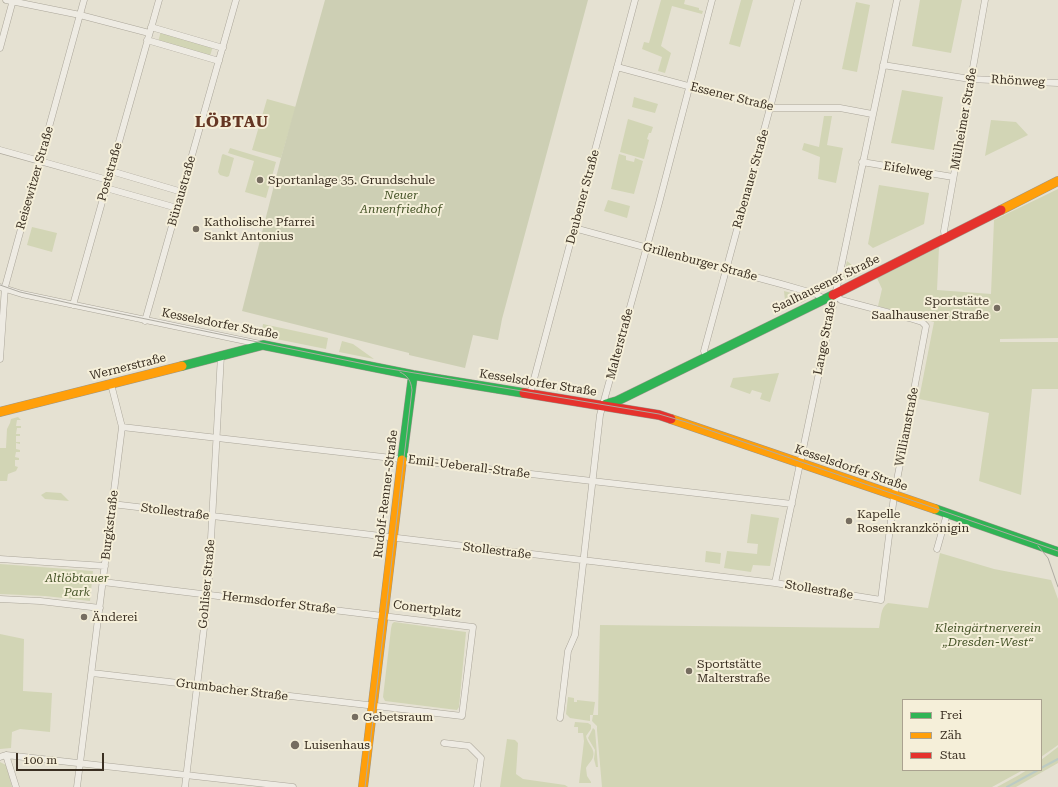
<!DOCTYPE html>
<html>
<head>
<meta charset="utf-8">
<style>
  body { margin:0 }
  #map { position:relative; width:1058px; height:787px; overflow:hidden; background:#e5e1d2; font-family:"Roboto Serif",serif }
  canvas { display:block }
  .legend { position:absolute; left:902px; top:699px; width:140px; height:72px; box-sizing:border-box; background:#f5efd9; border:1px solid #aaa290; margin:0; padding:5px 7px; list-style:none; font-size:12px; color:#3a2f22 }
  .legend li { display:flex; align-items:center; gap:8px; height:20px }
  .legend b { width:20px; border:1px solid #aaa290 }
  .scale { position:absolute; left:16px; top:753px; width:88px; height:18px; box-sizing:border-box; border:2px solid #3a2f22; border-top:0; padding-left:5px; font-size:12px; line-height:14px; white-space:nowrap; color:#3a2f22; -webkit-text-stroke:3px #f5efd9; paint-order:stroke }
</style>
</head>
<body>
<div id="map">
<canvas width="1058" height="787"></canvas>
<ul class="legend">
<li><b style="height:5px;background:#30b455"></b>Frei</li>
<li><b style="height:5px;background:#ff9f0a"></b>Zäh</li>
<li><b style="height:5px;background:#e5322d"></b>Stau</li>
</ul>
<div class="scale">100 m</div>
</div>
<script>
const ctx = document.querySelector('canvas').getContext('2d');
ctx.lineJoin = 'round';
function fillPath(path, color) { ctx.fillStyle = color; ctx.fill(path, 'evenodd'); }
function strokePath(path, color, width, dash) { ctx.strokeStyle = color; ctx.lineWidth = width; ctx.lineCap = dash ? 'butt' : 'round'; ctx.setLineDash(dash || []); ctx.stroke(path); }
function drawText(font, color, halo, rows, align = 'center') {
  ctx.font = font + ' "Roboto Serif",serif'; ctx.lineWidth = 4; ctx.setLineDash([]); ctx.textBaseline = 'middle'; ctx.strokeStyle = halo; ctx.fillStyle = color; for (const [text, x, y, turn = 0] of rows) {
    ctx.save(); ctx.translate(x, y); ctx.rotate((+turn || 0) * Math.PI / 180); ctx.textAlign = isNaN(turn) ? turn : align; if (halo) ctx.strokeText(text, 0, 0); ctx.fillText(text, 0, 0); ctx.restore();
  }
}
const green = new Path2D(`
  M661,0H685L684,4L699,8V10L703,11L702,14L672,6L661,46L671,53L665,73L658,71L662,57L642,49L644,42L649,43Z
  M741,0H753L740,47L729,44Z
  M920,0H962L951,53L912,46Z
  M856,2L870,5L857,72L842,69Z
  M161,31L213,46L210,56L158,42Z
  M902,90L943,97L934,150L891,143Z
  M634,97L658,104L655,113L632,107Z
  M267,99L296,107L281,158L252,150Z
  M824,116H832L827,145L843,148L836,183L818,179L820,157L802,150L804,143L819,147Z
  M628,119L653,127L651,133H649L647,139L649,140L644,159L620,152Z
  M991,120L1016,122L1028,135L985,156Z
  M230,148L276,162L266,198L245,192L254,161L228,153Z
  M223,154L234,158L229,176L227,177L220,175L218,172L222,155Z
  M619,154L626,156V160L634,162L635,158L643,161L634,194L611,189Z
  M879,185L929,193L924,224L873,248L868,244Z
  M1058,189V338L1000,339V342H1058V389H1032L1021,495L979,481L989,413L919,399L934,322L878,306L882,289L877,278L939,247L937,290L991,294L994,220Z
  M608,200L630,206L627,218L604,211Z
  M32,227L57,233L52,252L27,245Z
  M847,261L862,273L848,280L843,277Z
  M784,291L810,298L801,303L799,301L786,310Z
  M263,324L328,338L326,349L261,336Z
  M342,341L353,344L374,359L339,352Z
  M779,373L770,402L760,399L762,393L752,390L750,394L730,387L733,378Z
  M18,417L21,420H17L16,426H21V428H17L16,434H20V436H16V442H20V444L16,443V449L20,450V452H16L15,457L19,458V460H15V466L18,467L16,471L8,474L7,481H0V448H6L7,429L10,423L11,419Z
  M46,492L61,493L69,501L45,499L41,495Z
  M751,514L779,518L770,566L753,565L751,572L724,568L727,551L757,554L758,544L747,543Z
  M706,551L721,553L720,564L705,562Z
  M940,553L994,569L1051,580L1058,599V745L1041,757V700H903V770H1023L992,787H602L597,730V726L592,721L593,715H590V721L570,718L566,714L568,697L574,698V702H577V700L595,702L593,715H598L600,625L879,628C881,620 880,607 888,603L928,608Z
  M0,564L93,571L90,601L45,596L0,594Z
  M394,622L466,632L459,707L457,710L385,701L383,697L391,629L392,624Z
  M0,634L24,639L23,691L52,693L50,732L20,729L12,732L11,748L0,749Z
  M575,722L588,723L591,725V729L586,736C587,744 596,749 593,757C592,761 588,764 586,768L587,776L591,782V783H579L584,741L583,733H578V727H574Z
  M593,728L595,730L598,767H596L594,759L595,750L588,738Z
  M507,739L515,740L518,743L516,774L523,779L565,785L568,787H500Z
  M1058,747V763L1016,787H997L1019,775L1027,770H1041V760Z
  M0,762L6,765L12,787H0Z`);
const cemetery = new Path2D(`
  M325,0H588L502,319L498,340L473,335L465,368L409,355V353L242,311L281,158Z`);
const stream = new Path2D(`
  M1041,768L1058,759
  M1007,787L1038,770`);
const street = new Path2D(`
  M6,0L80,15L149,33
  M151,27L223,48
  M147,40L219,61
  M0,48L13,0
  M883,65L970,79L1058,83
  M617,67L770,108H840L872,114
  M0,150L108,180
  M862,162L953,177
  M111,171L182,192
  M106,188L177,208
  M574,228L781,284L816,294L824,299
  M945,238L944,231L985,0
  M0,287L22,294L260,344
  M73,305L159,0
  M145,321L236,0
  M706,357L704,351L770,108L798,0
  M0,359L5,287L84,0
  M530,394L635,0
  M122,427L792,504
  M112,504L775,583L881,600L894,496L926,326L922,322L909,318L841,300L834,294
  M937,549L947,514
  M0,559L105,566
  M775,583L897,0
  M0,599L40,601L100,608
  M92,673L462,716L473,627L103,582
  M560,718L568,651L575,635L600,415L659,203L712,0
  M444,743L469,746L481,758L477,787
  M6,755L16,787
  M0,757L6,755L293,787
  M77,787L122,427L111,384
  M185,787L208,594L221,355`);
const fast = new Path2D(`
  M182,366L263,345L413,375L524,393
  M606,404L617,401L833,295
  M402,460L413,375
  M935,509L1058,552`);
const slow = new Path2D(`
  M1001,210L1058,181
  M0,412L182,366
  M671,419L935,509
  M363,787L402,460`);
const jam = new Path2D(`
  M833,295L1001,210
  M524,393L659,415L671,419`);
const tram = new Path2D(`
  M0,285L20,292L73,304L379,367L659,414L686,422L1058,551
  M1038,546L1048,558L1058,587
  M365,787L412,390C411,381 408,376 400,372`);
const markers = [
  [260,180,4,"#766d60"],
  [196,229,4,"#766d60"],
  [997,308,4,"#766d60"],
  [849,521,4,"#766d60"],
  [84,617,4,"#766d60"],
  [689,671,4,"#766d60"],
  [355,717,4,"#766d60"],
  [295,745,5,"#766d60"]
];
const streetNames = [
  ["Rhönweg",1018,81,3],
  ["Essener Straße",732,97,14],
  ["Mülheimer Straße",964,119,-80],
  ["Eifelweg",908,170,9],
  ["Poststraße",110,172,-74],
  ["Reisewitzer Straße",35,178,-74],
  ["Rabenauer Straße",751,179,-74],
  ["Bünaustraße",182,191,-74],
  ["Deubener Straße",583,197,-75],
  ["Grillenburger Straße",700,262,15],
  ["Saalhausener Straße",826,284,-26],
  ["Kesselsdorfer Straße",220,324,11],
  ["Lange Straße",825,338,-79],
  ["Malterstraße",620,344,-75],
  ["Wernerstraße",128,367,-14],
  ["Kesselsdorfer Straße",538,383,9],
  ["Williamstraße",907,427,-79],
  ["Emil-Ueberall-Straße",469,467,7],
  ["Kesselsdorfer Straße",851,468,19],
  ["Rudolf-Renner-Straße",386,494,-83],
  ["Stollestraße",175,512,7],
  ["Burgkstraße",110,525,-83],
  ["Stollestraße",497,551,7],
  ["Gohliser Straße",207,584,-85],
  ["Stollestraße",819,590,9],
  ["Hermsdorfer Straße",279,603,7],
  ["Conertplatz",427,609,7],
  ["Grumbacher Straße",232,690,7]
];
const poiNames = [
  ["Sportanlage 35. Grundschule",268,180],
  ["Katholische Pfarrei",204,222],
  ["Sankt Antonius",204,236],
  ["Sportstätte",989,301,"right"],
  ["Saalhausener Straße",989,315,"right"],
  ["Kapelle",857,514],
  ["Rosenkranzkönigin",857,528],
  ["Änderei",92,617],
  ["Sportstätte",697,664],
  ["Malterstraße",697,678],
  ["Gebetsraum",363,717],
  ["Luisenhaus",304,745]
];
const parkNames = [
  ["Neuer",401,195],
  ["Annenfriedhof",401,209],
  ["Altlöbtauer",77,578],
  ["Park",77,592],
  ["Kleingärtnerverein",988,628],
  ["„Dresden-West“",988,642]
];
const districtNames = [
  ["LÖBTAU",232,122]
];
fillPath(green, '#d2d5b5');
fillPath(cemetery, '#cdcfb4');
strokePath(stream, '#bccbc3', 2);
strokePath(street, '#aba69a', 7);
strokePath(fast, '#9b958a', 10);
strokePath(slow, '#9b958a', 10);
strokePath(jam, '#9b958a', 10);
strokePath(street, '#eeebe3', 6);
strokePath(fast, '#30b455', 9);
strokePath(slow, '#ff9f0a', 9);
strokePath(jam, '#e5322d', 9);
strokePath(tram, '#aeaba2', 1);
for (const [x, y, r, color] of markers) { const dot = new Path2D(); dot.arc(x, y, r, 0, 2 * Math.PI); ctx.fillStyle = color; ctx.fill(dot); strokePath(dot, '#f5efd9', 1.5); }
drawText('12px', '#3a2f22', '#f5efd9', streetNames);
drawText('12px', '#3a2f22', '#f5efd9', poiNames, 'left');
drawText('italic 12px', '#475529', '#f5efd9', parkNames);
ctx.letterSpacing = '1px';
drawText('bold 16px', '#653623', '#f5efd9', districtNames);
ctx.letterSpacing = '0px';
</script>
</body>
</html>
